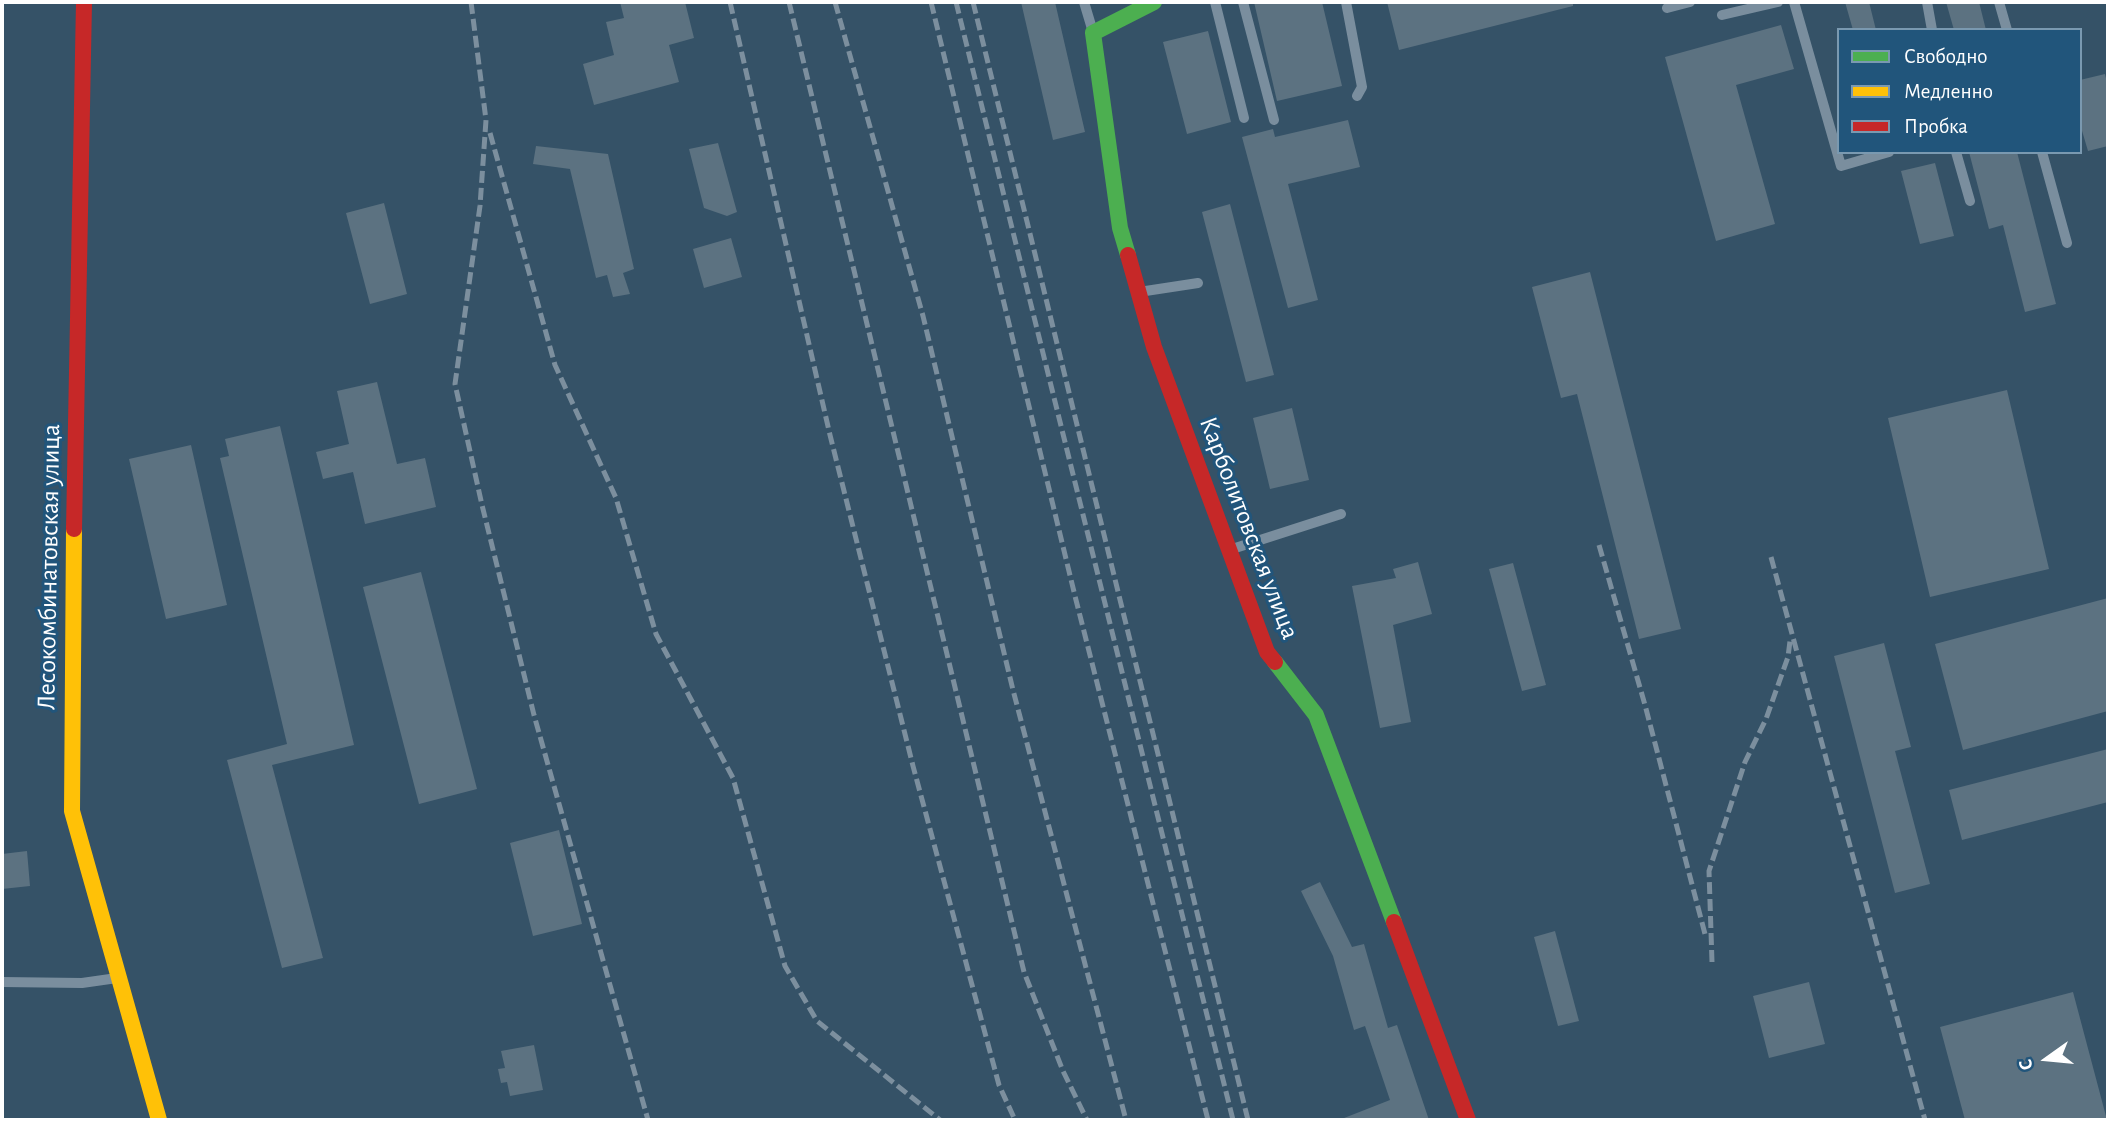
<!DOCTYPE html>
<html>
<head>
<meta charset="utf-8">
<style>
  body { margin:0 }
  #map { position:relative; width:2110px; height:1122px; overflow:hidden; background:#355267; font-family:"Alegreya Sans",sans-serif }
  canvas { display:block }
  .frame { position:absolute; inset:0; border:4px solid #fff; pointer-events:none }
  .legend { position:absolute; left:1837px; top:28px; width:245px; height:126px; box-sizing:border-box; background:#21557b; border:2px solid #7a99b0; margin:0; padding:9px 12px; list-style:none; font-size:21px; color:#fff }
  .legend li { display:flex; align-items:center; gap:14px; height:35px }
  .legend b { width:35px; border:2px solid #7a99b0 }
  .north { position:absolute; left:2012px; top:1024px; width:70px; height:70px; -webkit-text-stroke:5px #21557b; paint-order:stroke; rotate:255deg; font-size:19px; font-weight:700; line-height:28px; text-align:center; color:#fff }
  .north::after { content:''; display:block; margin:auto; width:24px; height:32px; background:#fff; clip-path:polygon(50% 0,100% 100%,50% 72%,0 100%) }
</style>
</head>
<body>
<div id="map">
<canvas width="2110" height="1122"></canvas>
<div class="frame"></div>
<ul class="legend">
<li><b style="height:9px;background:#4caf50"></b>Свободно</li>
<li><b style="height:9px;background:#ffc107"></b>Медленно</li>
<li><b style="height:9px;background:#c62828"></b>Пробка</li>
</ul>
<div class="north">С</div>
</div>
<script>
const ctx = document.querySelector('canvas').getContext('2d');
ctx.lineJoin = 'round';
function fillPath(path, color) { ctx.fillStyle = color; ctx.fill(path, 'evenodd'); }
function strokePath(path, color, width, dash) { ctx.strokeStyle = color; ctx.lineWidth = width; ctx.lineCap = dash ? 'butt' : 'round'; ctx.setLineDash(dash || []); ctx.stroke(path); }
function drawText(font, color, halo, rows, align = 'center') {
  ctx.font = font + ' "Alegreya Sans",sans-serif'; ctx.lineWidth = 6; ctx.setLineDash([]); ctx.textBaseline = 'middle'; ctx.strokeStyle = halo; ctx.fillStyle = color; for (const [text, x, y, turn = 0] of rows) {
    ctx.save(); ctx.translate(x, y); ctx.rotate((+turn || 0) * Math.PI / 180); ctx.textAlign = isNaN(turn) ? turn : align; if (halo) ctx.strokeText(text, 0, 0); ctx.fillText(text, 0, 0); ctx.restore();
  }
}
const building = new Path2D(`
  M620,2H685L694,38L669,45L679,82L594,105L583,64L614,55L606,22L624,18Z
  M1021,2H1055L1085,132L1053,140Z
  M1254,2H1322L1342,86L1277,101Z
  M1387,2H1573V6L1399,50Z
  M1845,2H1869L1876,30H1853Z
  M1946,2H1979L1986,30H1954Z
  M1781,25L1794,69L1736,85L1775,224L1716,241L1665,57Z
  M1208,31L1231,122L1187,134L1163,42Z
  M2105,74L2108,87V146L2088,151L2080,124V80Z
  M1348,120L1360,167L1288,184L1318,300L1288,308L1242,137L1273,129L1275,137Z
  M718,143L737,212L727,216L704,208L689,149Z
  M536,146L608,154L634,269L623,273L630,294L613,297L607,275L596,278L570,169L533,164Z
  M1969,152H2017L2056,304L2025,312L2003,225L1989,229Z
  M1935,163L1954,236L1920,244L1901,171Z
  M384,203L407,294L370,304L346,213Z
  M1230,204L1274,375L1246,382L1202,212Z
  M731,238L742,277L704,288L693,249Z
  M1590,272L1681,629L1639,639L1577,394L1561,398L1532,287Z
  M377,382L397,464L425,458L436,507L365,524L353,472L323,479L316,452L349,444L337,391Z
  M2007,390L2049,569L1930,597L1888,418Z
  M1292,408L1309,480L1270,489L1253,418Z
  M280,426L354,745L272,765L323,958L282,968L227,760L287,744L220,458L229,456L225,439Z
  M191,445L227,605L166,619L129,459Z
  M1418,562L1432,614L1393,625L1411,722L1380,728L1352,586L1396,578L1393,569Z
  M1513,563L1546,685L1522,691L1489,569Z
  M421,572L477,789L419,804L363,587Z
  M2108,598V711L1963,750L1935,644Z
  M1884,643L1911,747L1895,751L1930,884L1895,893L1834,656Z
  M2108,749V802L1962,840L1949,790Z
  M559,830L582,924L533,936L510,843Z
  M27,851L30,886L2,889V854Z
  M1320,882L1352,947L1364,944L1388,1028L1397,1025L1429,1120H1339L1390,1100L1365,1026L1354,1030L1333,956L1301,891Z
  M1555,931L1579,1021L1558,1026L1534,937Z
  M1809,982L1825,1044L1769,1058L1753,996Z
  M2073,992L2107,1120H1965L1940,1027Z
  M534,1045L543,1090L510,1096L507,1082L501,1083L498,1069L505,1068L501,1051Z`);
const lane = new Path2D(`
  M1084,2L1093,32
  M1215,2L1244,118
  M1243,2L1274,120
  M1346,2L1362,87L1357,96
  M1794,2L1841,166L1889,152
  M1927,2L1932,30
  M1999,2L2007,30
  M1667,8L1690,2
  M1722,15L1778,2
  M1956,152L1970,201
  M2042,152L2067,243
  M1139,292L1198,283
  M1229,550L1341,514
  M2,982L82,983L117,978`);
const fast = new Path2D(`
  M1128,255L1120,228L1093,33L1154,2
  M1275,662L1316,715L1394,922`);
const slow = new Path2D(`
  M74,529L72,811L159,1120`);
const jam = new Path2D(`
  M1128,255L1154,347L1267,652L1275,662
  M74,529L84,2
  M1394,922L1468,1120`);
const rail = new Path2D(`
  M471,2L486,120L480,206L455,384L482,505L534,715L648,1120
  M730,2L830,435L913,766L999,1085L1015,1120
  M789,2L1024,972L1063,1071L1087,1120
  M835,2L923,316L1013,690L1126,1120
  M931,2L1075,596L1208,1120
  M956,2L1233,1120
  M973,2L1248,1120
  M490,133L555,365L616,498L656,634L733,778L785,966L817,1021L940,1120
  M1599,545L1645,705L1705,934
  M1771,557L1925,1120
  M1712,962L1709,871L1745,762L1766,719L1788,657L1790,641`);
const streetNames = [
  ["Карболитовская улица",1249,528,69],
  ["Лесокомбинатовская улица",49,567,-89]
];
fillPath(building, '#5c7281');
strokePath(lane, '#7a8e9e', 10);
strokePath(fast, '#4caf50', 16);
strokePath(slow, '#ffc107', 16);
strokePath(jam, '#c62828', 16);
strokePath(rail, '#7c8f9e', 5, [12, 5]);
drawText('26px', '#fff', '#21557b', streetNames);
</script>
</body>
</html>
